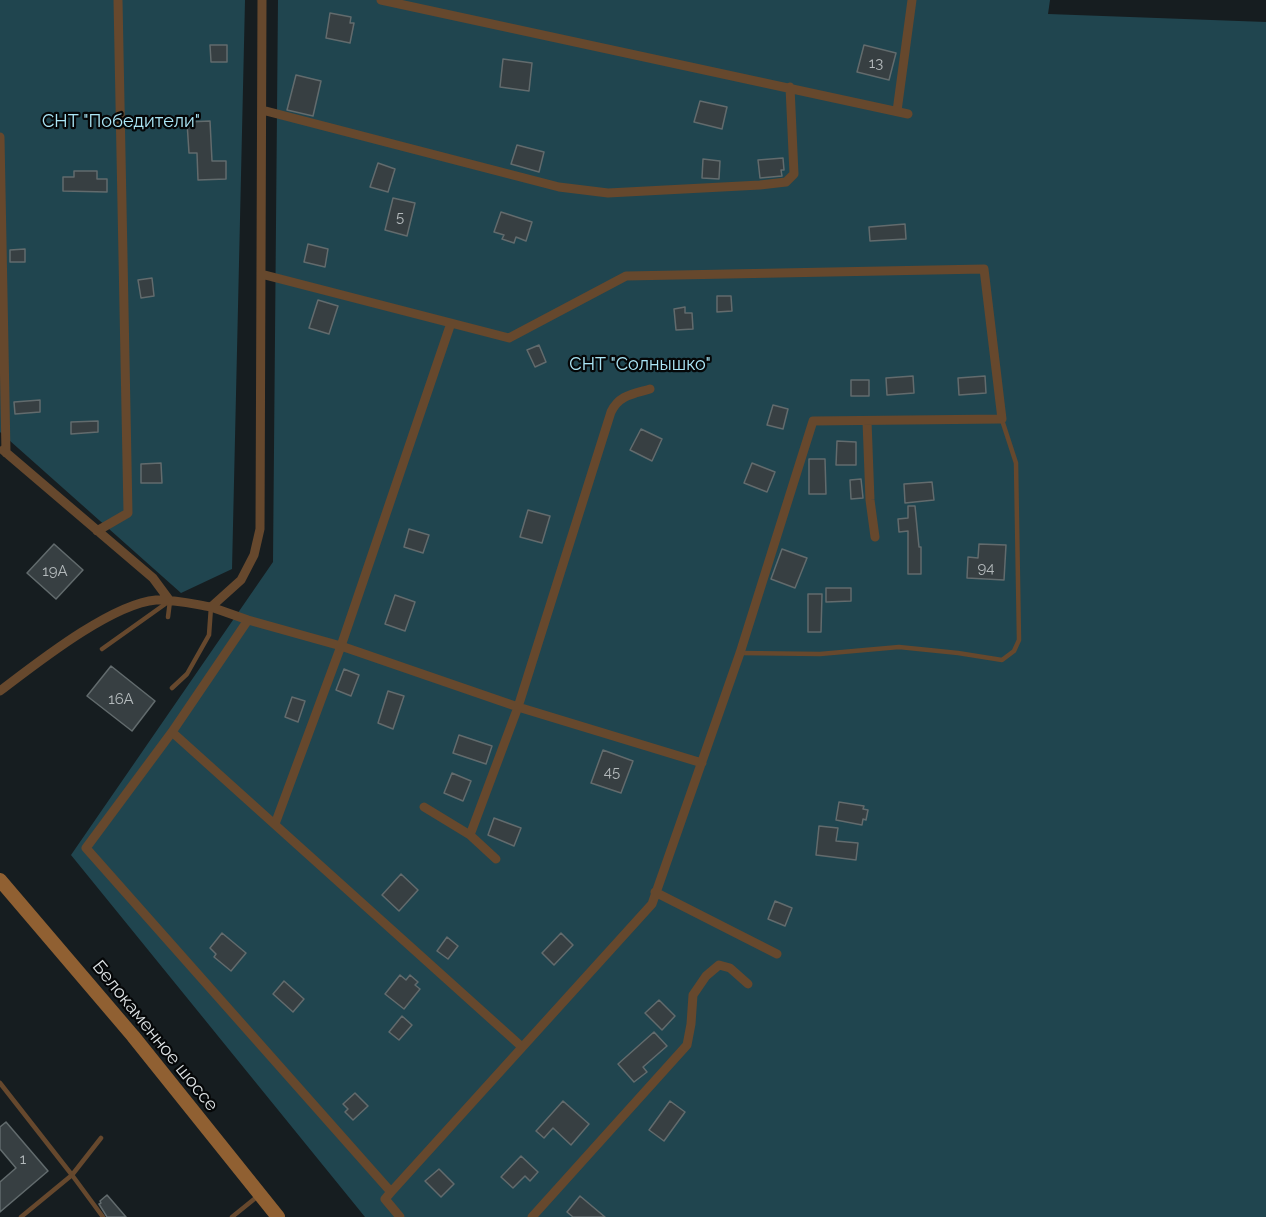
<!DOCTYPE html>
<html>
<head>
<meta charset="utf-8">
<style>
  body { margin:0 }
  canvas { display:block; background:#161d20 }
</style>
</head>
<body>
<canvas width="1266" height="1217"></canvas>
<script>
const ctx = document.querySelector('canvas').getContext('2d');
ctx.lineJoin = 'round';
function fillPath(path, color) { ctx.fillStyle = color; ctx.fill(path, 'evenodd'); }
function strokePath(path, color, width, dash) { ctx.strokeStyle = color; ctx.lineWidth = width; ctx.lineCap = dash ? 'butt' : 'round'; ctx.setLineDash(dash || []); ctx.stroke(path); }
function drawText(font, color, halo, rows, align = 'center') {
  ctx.font = font + ' Raleway,sans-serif'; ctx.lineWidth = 4.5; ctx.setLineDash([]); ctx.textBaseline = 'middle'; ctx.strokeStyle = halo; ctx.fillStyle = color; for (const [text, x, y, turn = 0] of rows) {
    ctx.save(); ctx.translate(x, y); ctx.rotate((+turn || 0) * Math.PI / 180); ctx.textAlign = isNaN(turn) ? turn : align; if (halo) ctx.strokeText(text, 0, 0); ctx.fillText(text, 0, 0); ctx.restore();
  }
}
const green = new Path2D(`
  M0,0H245L232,569L181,593L0,432Z
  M278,0H1050L1048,14L1266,22V1217H365L71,855L273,562Z`);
const building = new Path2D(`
  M330,13L351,17L350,23H354L350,43L326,38Z
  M210,45H227V62H211Z
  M864,45L896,53L889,80L857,72Z
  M503,59L532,63L529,91L500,87Z
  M296,75L321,81L313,116L287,110Z
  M700,101L727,107L722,129L694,122Z
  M210,121L212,161H226V179L198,180L197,153H189L187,122Z
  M517,145L544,152L539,172L511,164Z
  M783,158L784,170H781L782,176L760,178L758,160Z
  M703,159L720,161L719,179L702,178Z
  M378,163L395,169L388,192L370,187Z
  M74,171H97V179H107V192L63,191V177H74Z
  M393,198L415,203L407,236L385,230Z
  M501,212L532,222L526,241L516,237L514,243L502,239L504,235L494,232Z
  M905,224L906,239L870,241L869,227Z
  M308,244L328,249L325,267L304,262Z
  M25,249V262H10V250Z
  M152,278L154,296L141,298L138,280Z
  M717,296H731L732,311L717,312Z
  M318,300L338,306L329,334L309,328Z
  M685,307V313H692L693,329L676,330L674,309Z
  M539,345L546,362L535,367L527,350Z
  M913,376L914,393L887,395L886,378Z
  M985,376L986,393L959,395L958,378Z
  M851,380H869V396H851Z
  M40,400V412L15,414L14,402Z
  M773,405L788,409L783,429L767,425Z
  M98,421V432L71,434V422Z
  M641,429L662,439L652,461L630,450Z
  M837,441L856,442V465H836Z
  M809,459H825L826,494H809Z
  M161,463L162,483H141V464Z
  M752,463L775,472L767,492L744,483Z
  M861,479L863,498L851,499L850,480Z
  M932,482L934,500L905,503L904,484Z
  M908,506H915L919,547H921V574H908V531L899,532L898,519L908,518Z
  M528,510L550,516L542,543L520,537Z
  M409,529L429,535L423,553L404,547Z
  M54,544L83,570L56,599L27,573Z
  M979,544L1006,545L1004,580L967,578L968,557L978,558Z
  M782,549L807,558L795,588L771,579Z
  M826,588H851V601L826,602Z
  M808,594H822L821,632H808Z
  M395,595L415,602L405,631L385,624Z
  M111,666L155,701L132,731L87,696Z
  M344,669L359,675L351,696L336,690Z
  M388,691L404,696L393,729L378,723Z
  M292,697L305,701L298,722L285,717Z
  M459,735L492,746L486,764L453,753Z
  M603,750L633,761L621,793L591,783Z
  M452,773L471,781L463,801L444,793Z
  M839,802L864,806L863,809L868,810L866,820L863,819L862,825L836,820Z
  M494,818L521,828L514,846L488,835Z
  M819,826L838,828L836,841L858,843L856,860L816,855Z
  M401,874L418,890L399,911L382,895Z
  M775,901L792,908L785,926L768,919Z
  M222,933L246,953L231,971L214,957L216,954L210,948Z
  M561,933L573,945L554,965L542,953Z
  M447,937L458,946L448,959L437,951Z
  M400,975L406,980L410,975L418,982L415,985L420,989L404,1009L385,994Z
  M284,981L304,999L293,1012L273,994Z
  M659,1000L675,1016L662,1030L645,1013Z
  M402,1016L412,1025L399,1040L389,1032Z
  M654,1032L667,1046L643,1067L647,1072L634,1082L618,1064Z
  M355,1093L368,1106L353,1120L345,1112L348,1109L343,1104Z
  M563,1101L589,1124L571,1145L553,1128L544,1138L536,1131Z
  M670,1101L685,1112L664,1141L649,1130Z
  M6,1122L48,1171L0,1212V1182L16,1168L0,1149V1127Z
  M521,1156L538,1172L530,1181L525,1176L513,1188L501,1177Z
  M439,1169L454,1184L441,1197L425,1181Z
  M107,1195L126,1217H107L99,1204L101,1203L100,1201Z
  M580,1196L605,1217H573L567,1212Z`);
const lane = new Path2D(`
  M168,617L170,601
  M102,649L168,602
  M740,653L820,654L899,647L958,653L1002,660L1014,651L1019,640L1016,463L1002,420
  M172,688L187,674L209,635L211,607
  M0,1083L72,1175L101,1138
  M21,1217L72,1175L103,1217
  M232,1217L258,1196`);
const street = new Path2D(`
  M381,0L908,114
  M262,110L559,187L608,193L760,185L786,182L794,174L790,87
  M897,111L912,0
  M0,137L6,453
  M867,421L870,500L875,537
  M3,450L153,578L170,601
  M97,531L128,513L118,0
  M211,607L248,620L341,646L518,707L702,763
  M248,620L172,732L86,848L391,1192L652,904L740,653L813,421L1002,419L984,269L626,276L509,338L261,274
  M0,691C37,663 111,604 156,600C174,599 193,604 211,607L241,580L254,555L260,529L262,0
  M172,732L522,1047
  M424,807L470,835L496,859
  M275,824L341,646L451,323
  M470,835L518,707L611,412C619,395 633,394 650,389
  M655,892L777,954
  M391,1192L385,1199L400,1217
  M532,1217L687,1045L691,1024L693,995L706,976L719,965L730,968L748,984`);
const secondary = new Path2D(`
  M0,880L133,1036L278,1217`);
const numberNames = [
  ["13",876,63],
  ["5",400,217],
  ["94",986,568],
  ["19А",55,571],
  ["16А",121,699],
  ["45",612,772],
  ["1",23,1159]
];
const parkNames = [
  ["СНТ \"Победители\"",121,122],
  ["СНТ \"Солнышко\"",640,365]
];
const streetNames = [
  ["Белокаменное шоссе",155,1036,51]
];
fillPath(green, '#20454f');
fillPath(building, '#373f42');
strokePath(building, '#626b6d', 1.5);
strokePath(lane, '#66482d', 4.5);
strokePath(street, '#66482d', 9);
strokePath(secondary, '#906032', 14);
drawText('15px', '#b4babc', null, numberNames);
drawText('18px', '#abe6f6', '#050708', parkNames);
drawText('18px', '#dee3e5', '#050708', streetNames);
</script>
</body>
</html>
